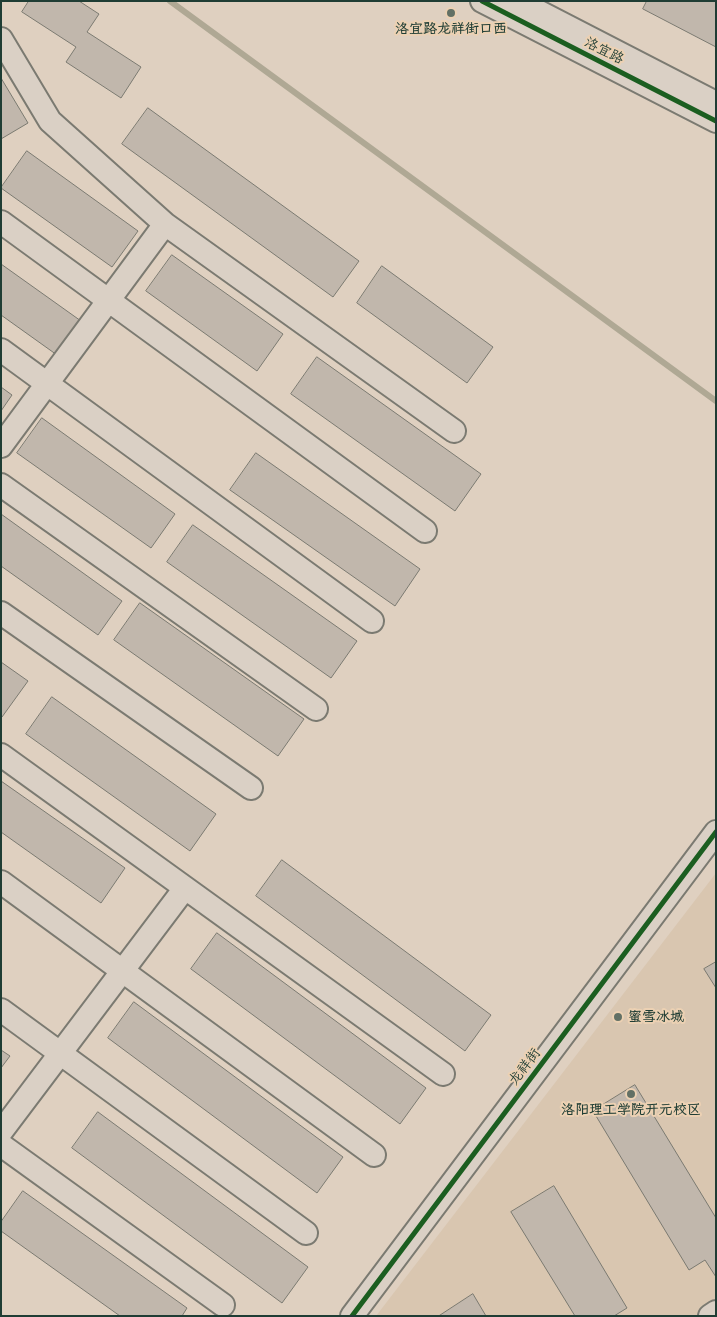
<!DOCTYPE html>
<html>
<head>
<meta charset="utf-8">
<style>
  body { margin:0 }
  #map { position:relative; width:717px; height:1317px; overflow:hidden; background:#dfd0c0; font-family:"Patrick Hand",sans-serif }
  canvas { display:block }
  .frame { position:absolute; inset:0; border:2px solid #1f3d34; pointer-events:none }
</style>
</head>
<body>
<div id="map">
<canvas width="717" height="1317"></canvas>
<div class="frame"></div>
</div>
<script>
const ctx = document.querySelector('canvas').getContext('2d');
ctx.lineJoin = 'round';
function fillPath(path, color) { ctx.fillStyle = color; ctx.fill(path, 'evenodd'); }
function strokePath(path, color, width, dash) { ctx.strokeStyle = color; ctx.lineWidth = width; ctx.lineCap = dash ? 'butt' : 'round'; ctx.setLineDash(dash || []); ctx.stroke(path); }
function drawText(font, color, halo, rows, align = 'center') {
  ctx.font = font + ' "Patrick Hand","LXGW WenKai TC",sans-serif'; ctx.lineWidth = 4; ctx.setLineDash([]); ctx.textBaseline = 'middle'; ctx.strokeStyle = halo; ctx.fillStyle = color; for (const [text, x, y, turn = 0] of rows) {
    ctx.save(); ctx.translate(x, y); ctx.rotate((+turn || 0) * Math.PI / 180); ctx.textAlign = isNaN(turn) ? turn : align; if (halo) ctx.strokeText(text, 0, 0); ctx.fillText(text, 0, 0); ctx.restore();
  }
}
const built = new Path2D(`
  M716,873V1316H376Z`);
const stream = new Path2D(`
  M170,1L716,401`);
const building = new Path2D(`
  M29,1H79L99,14L87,32L141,67L121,98L66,62L76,47L22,12Z
  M647,1H716V47L643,9Z
  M1,78L28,123L1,139Z
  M148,108L359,261L333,297L122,144Z
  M27,151L138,231L112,267L1,188Z
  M172,255L283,334L257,371L146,291Z
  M1,264L81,321L57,355L1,315Z
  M382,266L493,347L467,383L357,303Z
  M317,357L481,474L455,511L291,394Z
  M1,387L12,395L1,411Z
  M42,418L175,514L151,548L17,453Z
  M256,453L420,569L395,606L230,490Z
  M1,514L122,601L98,635L1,566Z
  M193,525L357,641L331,678L167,562Z
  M140,603L304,719L278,756L114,640Z
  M1,662L28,681L2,717H1Z
  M52,697L216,814L190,851L26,734Z
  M1,781L125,868L101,903L1,832Z
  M282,860L491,1015L465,1051L256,896Z
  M217,933L426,1088L400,1124L191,969Z
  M716,962V988L704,969Z
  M134,1002L343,1157L317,1193L108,1038Z
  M1,1050L10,1056L1,1068Z
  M635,1085L716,1218V1277L705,1260L689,1270L593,1111Z
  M98,1112L308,1267L282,1303L72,1148Z
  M554,1186L627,1308L614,1316H575L511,1212Z
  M23,1191L187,1308L182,1316H120L1,1231V1222Z
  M473,1294L486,1316H439Z`);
const minor = new Path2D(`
  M482,1L716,121
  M518,1L716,103
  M1,39L50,121L165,224
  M1,222L425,531
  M1,350L372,621
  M1,446L165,224L454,431
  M1,485L316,709
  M1,613L251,788
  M1,755L443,1074
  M1,882L374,1155
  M1,1010L306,1233
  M1,1132L185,888
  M1,1145L223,1305
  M352,1316L716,832
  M710,1316L716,1312`);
const cycleway = new Path2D(`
  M482,1L716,121
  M352,1316L716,832`);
const markers = [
  [451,13,5,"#627065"],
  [618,1017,5,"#627065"],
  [631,1094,5,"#627065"]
];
const poiNames = [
  ["洛宜路龙祥街口西",451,29],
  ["蜜雪冰城",628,1017,"left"],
  ["洛阳理工学院开元校区",631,1110]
];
const streetNames = [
  ["洛宜路",604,51,27],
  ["龙祥街",525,1067,-53]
];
fillPath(built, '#d9c6b0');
strokePath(stream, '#afa894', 6);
fillPath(building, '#c1b7ac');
strokePath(building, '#7b7a71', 1);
strokePath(minor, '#7b7a71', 26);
strokePath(minor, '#dad0c5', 22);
strokePath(cycleway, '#1b5e20', 5);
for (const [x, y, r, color] of markers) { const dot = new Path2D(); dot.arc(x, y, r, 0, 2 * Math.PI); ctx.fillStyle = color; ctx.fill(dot); strokePath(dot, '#ecd1b3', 2); }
drawText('bold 14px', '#1f3d34', '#ecd1b3', poiNames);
drawText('14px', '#1f3d34', '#ecd1b3', streetNames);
</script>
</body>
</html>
